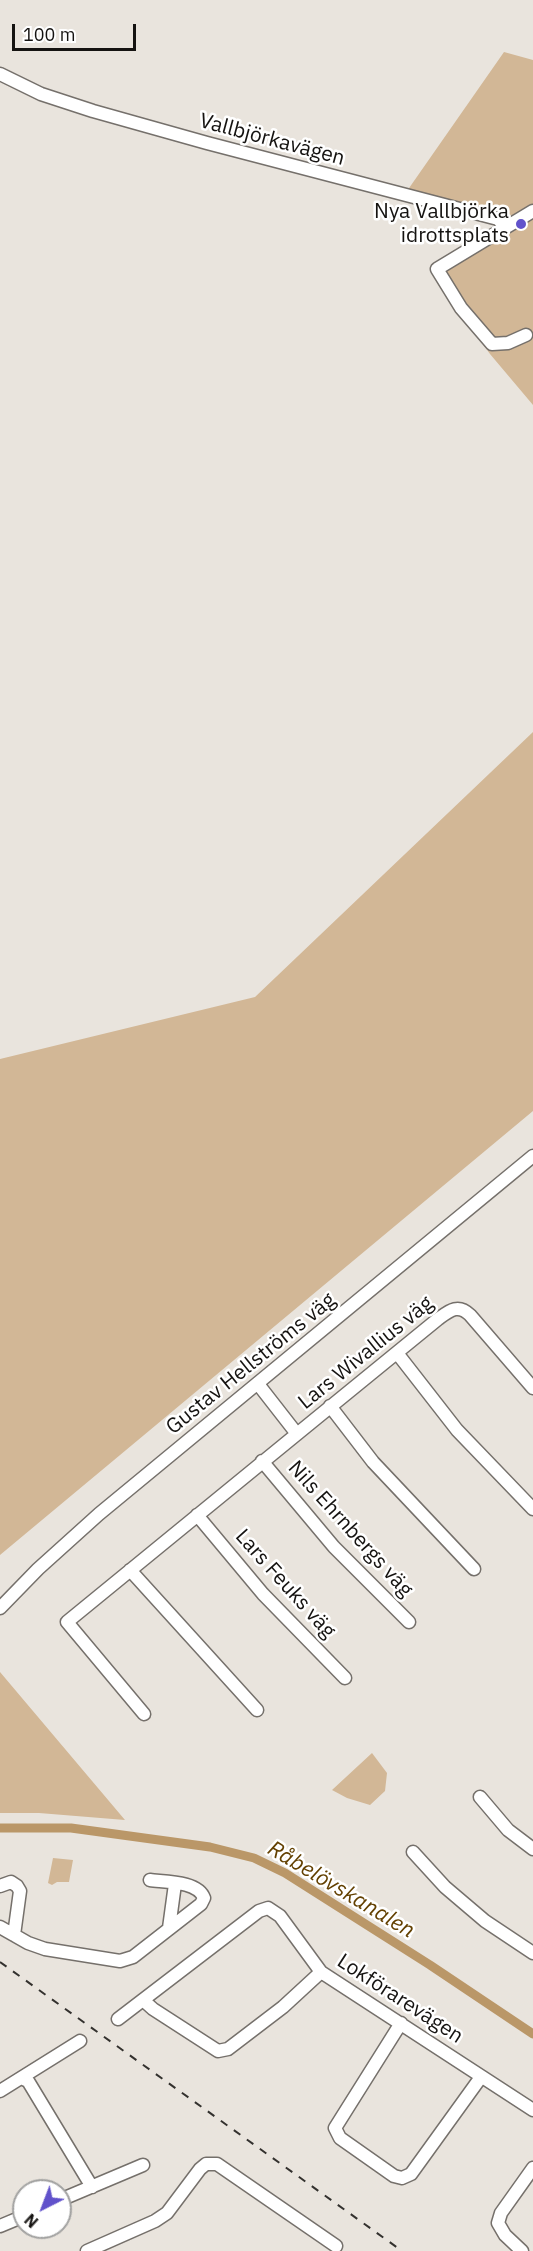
<!DOCTYPE html>
<html>
<head>
<meta charset="utf-8">
<style>
  body { margin:0 }
  #map { position:relative; width:533px; height:2251px; overflow:hidden; background:#e9e4dd; font-family:"IBM Plex Sans",sans-serif }
  canvas { display:block }
  .north { position:absolute; left:12px; top:2179px; width:60px; height:60px; box-sizing:border-box; background:#fff; border:2px solid #a1a1a0; border-radius:50%; rotate:222deg; font-size:16px; font-weight:700; line-height:24px; text-align:center; color:#151311 }
  .north::after { content:''; display:block; margin:auto; width:21px; height:27px; background:#6152cb; clip-path:polygon(50% 0,100% 100%,50% 72%,0 100%) }
  .scale { position:absolute; left:12px; top:24px; width:124px; height:27px; box-sizing:border-box; border:3px solid #151311; border-top:0; padding-left:8px; font-size:18px; line-height:21px; white-space:nowrap; color:#151311; -webkit-text-stroke:4px #fff; paint-order:stroke }
</style>
</head>
<body>
<div id="map">
<canvas width="533" height="2251"></canvas>
<div class="north">N</div>
<div class="scale">100 m</div>
</div>
<script>
const ctx = document.querySelector('canvas').getContext('2d');
ctx.lineJoin = 'round';
function fillPath(path, color) { ctx.fillStyle = color; ctx.fill(path, 'evenodd'); }
function strokePath(path, color, width, dash) { ctx.strokeStyle = color; ctx.lineWidth = width; ctx.lineCap = dash ? 'butt' : 'round'; ctx.setLineDash(dash || []); ctx.stroke(path); }
function drawText(font, color, halo, rows, align = 'center') {
  ctx.font = font + ' "IBM Plex Sans",sans-serif'; ctx.lineWidth = 5; ctx.setLineDash([]); ctx.textBaseline = 'middle'; ctx.strokeStyle = halo; ctx.fillStyle = color; for (const [text, x, y, turn = 0] of rows) {
    ctx.save(); ctx.translate(x, y); ctx.rotate((+turn || 0) * Math.PI / 180); ctx.textAlign = isNaN(turn) ? turn : align; if (halo) ctx.strokeText(text, 0, 0); ctx.fillText(text, 0, 0); ctx.restore();
  }
}
const green = new Path2D(`
  M504,52L533,60V405L490,354L434,277L513,229L407,191Z
  M533,732V1111L0,1555V1059L255,997Z
  M0,1672L125,1820L39,1813H0Z
  M372,1753L387,1773L385,1791L370,1805L347,1798L332,1790Z
  M53,1858L73,1860L69,1882H57L52,1885L48,1883Z`);
const canal = new Path2D(`
  M0,1828H71L210,1847L254,1858L285,1873L430,1965L533,2034`);
const minor = new Path2D(`
  M0,74L41,94L93,111L207,143L498,219L505,227
  M526,335L508,343L492,344L461,308L437,269L533,211
  M397,1353L457,1430L533,1509
  M258,1384L297,1434L438,1319C449,1311 458,1303 470,1315L533,1388
  M330,1406L373,1462L474,1569
  M262,1461L334,1547L409,1622
  M197,1515L263,1594L345,1678
  M130,1570L257,1710
  M0,1608L38,1569L99,1514L533,1156
  M144,1714L67,1622L297,1434
  M480,1797L508,1830L533,1849
  M413,1852L445,1887L485,1921L533,1953
  M0,1886L11,1882L17,1886L20,1891L14,1935
  M0,1927L28,1943L45,1949L120,1961L133,1957L201,1904L204,1898C198,1881 165,1882 150,1880
  M169,1928L175,1884
  M143,2000L153,2009L218,2051L228,2049L283,2007L321,1972
  M118,2019L259,1911L268,1908L280,1916L321,1972L533,2110
  M401,2023L335,2128L340,2138L394,2176L402,2178L411,2174L481,2077
  M21,2078L28,2081L92,2187
  M0,2091L80,2041
  M60,2200L143,2165
  M0,2226L24,2216
  M87,2251L155,2221L167,2213L200,2169L206,2164H217L336,2246
  M522,2251L505,2235L498,2223L501,2213L533,2168`);
const rail = new Path2D(`
  M0,1962L402,2251`);
const markers = [
  [521,224,6,"#6152cb"]
];
const streetNames = [
  ["Vallbjörkavägen",272,140,15],
  ["Lars Wivallius väg",366,1353,-39],
  ["Gustav Hellströms väg",251,1364,-39],
  ["Nils Ehrnbergs väg",350,1529,48],
  ["Lars Feuks väg",285,1584,48],
  ["Lokförarevägen",400,1999,33]
];
const poiNames = [
  ["Nya Vallbjörka",509,212],
  ["idrottsplats",509,236]
];
const waterNames = [
  ["Råbelövskanalen",341,1890,31]
];
fillPath(green, '#d2b796');
strokePath(canal, '#ba9768', 9);
strokePath(minor, '#75706b', 15);
strokePath(minor, '#fff', 12);
strokePath(rail, '#33312e', 2, [8, 8]);
for (const [x, y, r, color] of markers) { const dot = new Path2D(); dot.arc(x, y, r, 0, 2 * Math.PI); ctx.fillStyle = color; ctx.fill(dot); strokePath(dot, '#fff', 2); }
drawText('21px', '#151311', '#fff', streetNames);
drawText('21px', '#151311', '#fff', poiNames, 'right');
drawText('italic 22px', '#634001', '#fff', waterNames);
</script>
</body>
</html>
